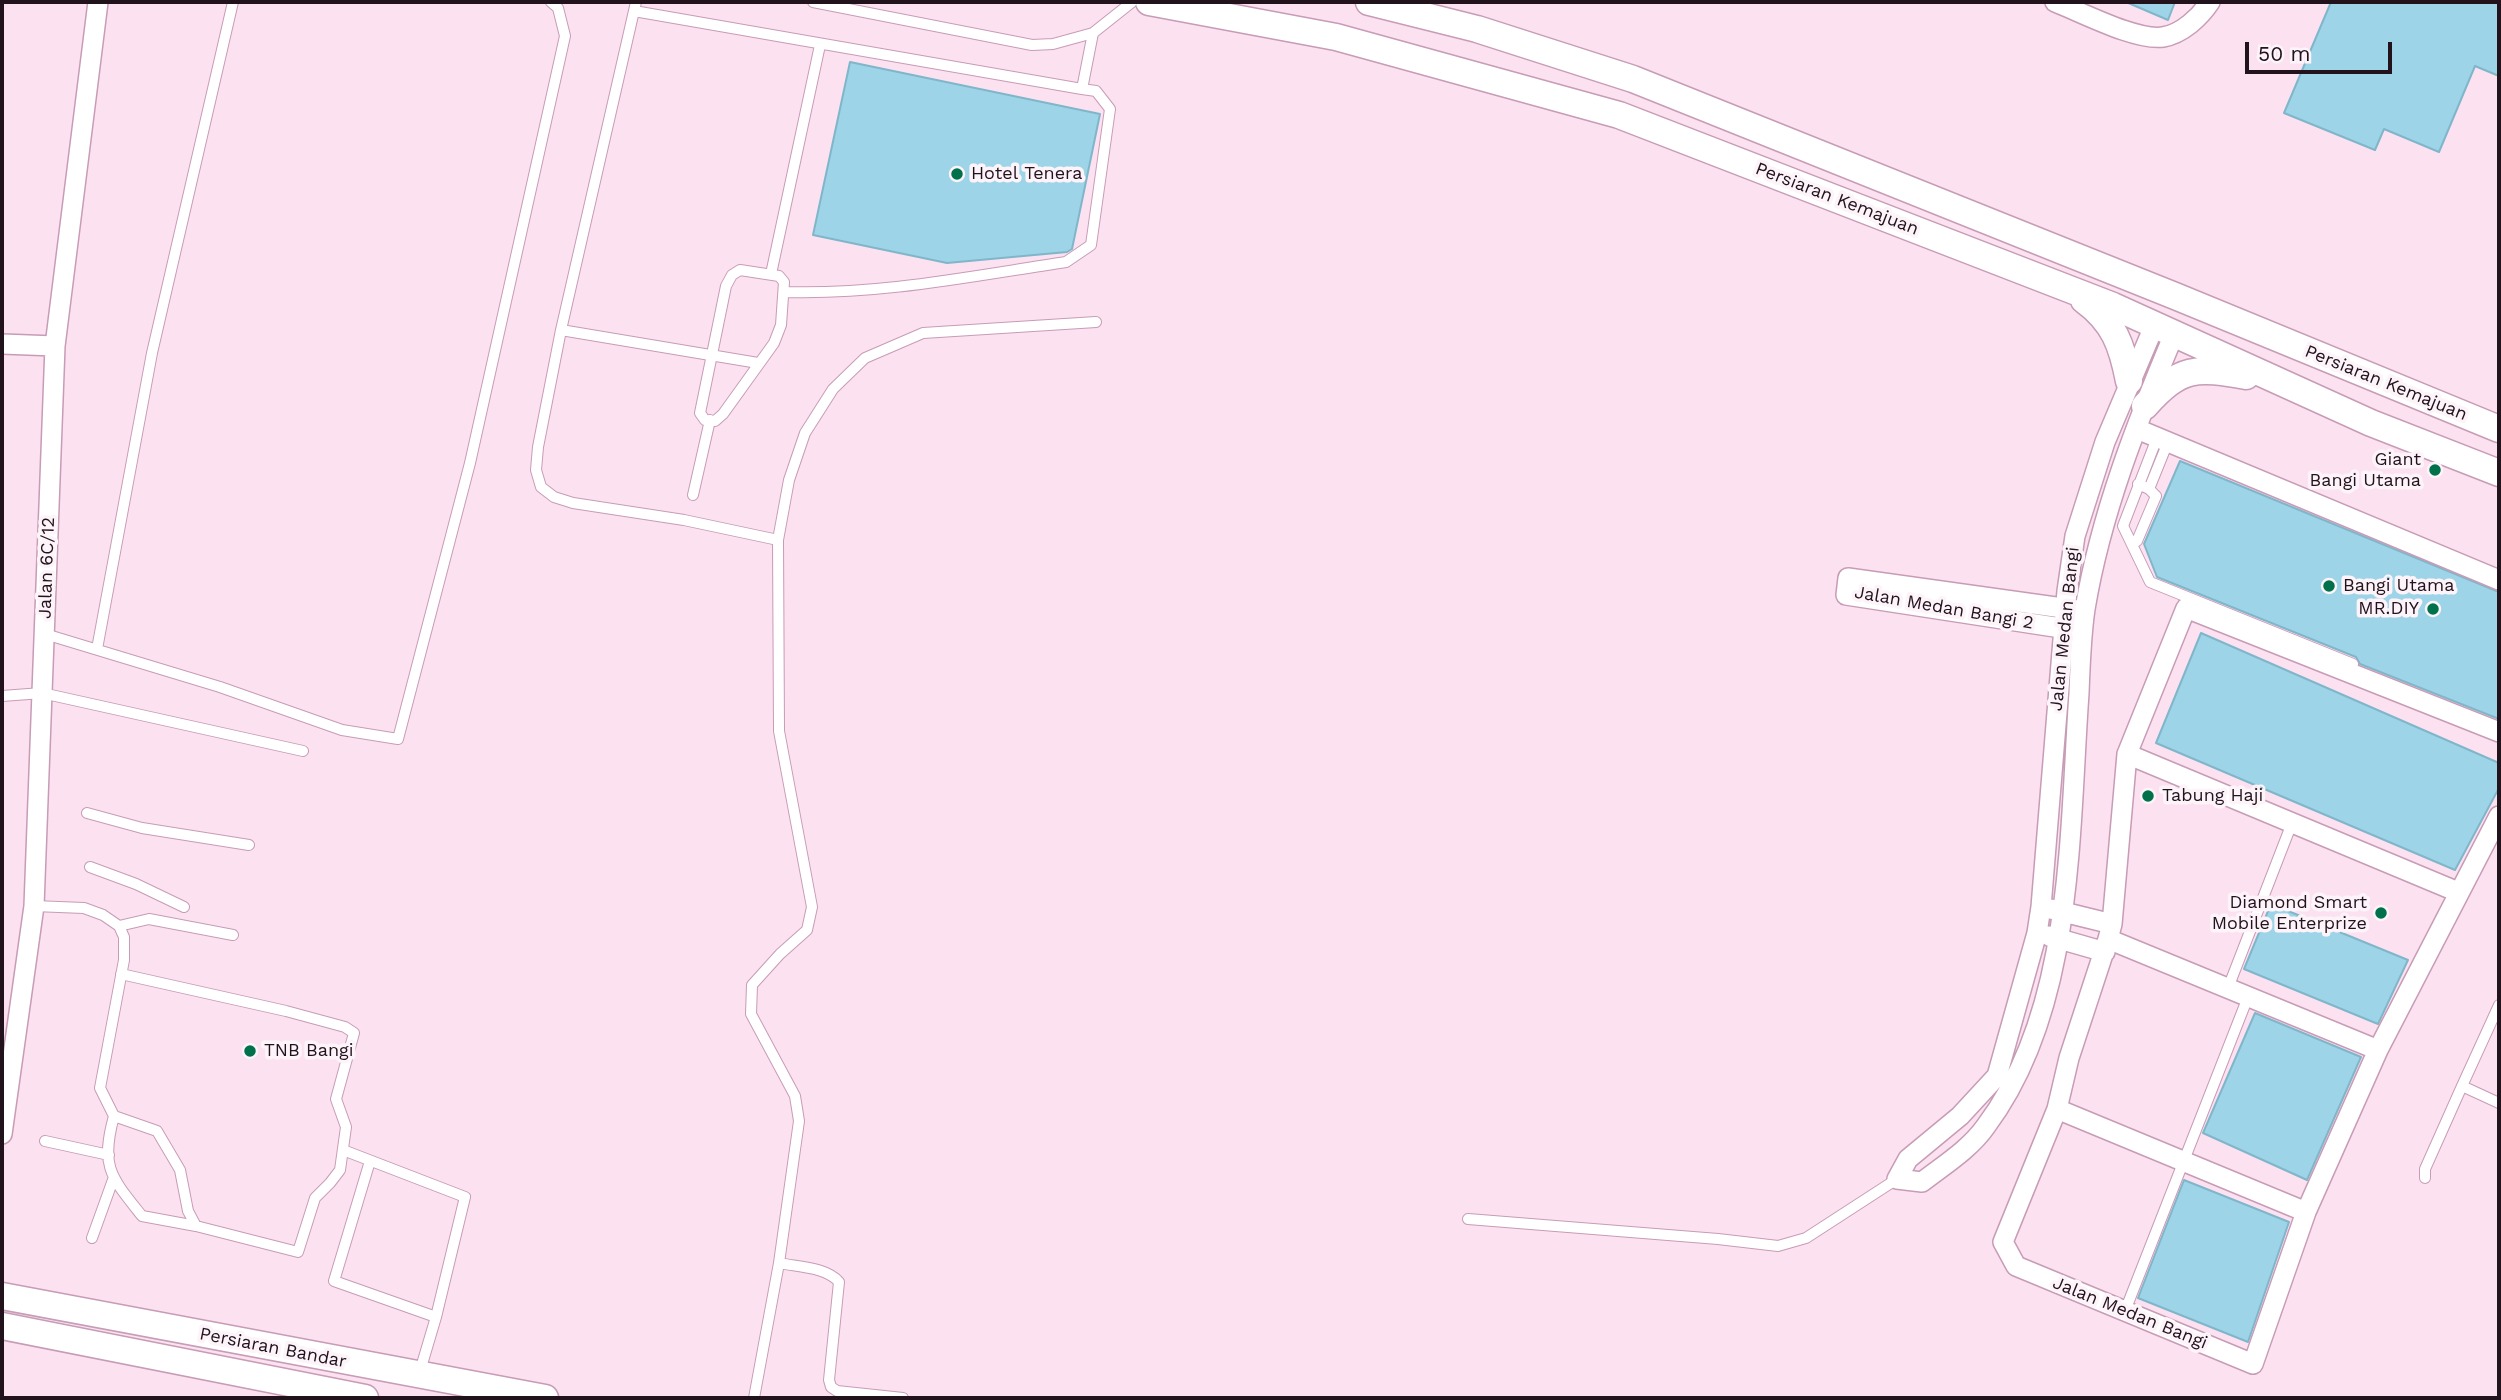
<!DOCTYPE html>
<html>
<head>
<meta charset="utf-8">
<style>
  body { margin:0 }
  #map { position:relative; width:2501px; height:1400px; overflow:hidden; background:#fce1f1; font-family:"Work Sans",sans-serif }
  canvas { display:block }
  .frame { position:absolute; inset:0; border:4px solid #22121c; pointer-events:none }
  .scale { position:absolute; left:2245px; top:42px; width:147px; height:32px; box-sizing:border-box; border:4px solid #22121c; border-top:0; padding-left:9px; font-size:21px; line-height:24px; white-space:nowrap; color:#22121c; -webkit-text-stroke:5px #fdf4fa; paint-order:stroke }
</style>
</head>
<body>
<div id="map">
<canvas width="2501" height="1400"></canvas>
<div class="frame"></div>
<div class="scale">50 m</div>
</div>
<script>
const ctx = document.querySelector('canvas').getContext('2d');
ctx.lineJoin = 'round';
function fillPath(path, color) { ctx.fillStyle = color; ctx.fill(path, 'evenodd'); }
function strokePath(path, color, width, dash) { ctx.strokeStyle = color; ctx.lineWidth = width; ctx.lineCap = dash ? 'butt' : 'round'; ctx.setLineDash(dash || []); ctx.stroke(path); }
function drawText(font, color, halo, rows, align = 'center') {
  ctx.font = font + ' "Work Sans",sans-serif'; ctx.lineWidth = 7; ctx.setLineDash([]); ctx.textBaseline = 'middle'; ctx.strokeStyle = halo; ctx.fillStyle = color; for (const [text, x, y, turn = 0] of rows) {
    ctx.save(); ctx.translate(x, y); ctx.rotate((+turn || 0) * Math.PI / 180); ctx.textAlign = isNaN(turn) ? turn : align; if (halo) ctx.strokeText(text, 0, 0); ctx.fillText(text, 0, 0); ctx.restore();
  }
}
const building = new Path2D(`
  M2126,2H2175L2168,20Z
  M2331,2H2499V76L2475,66L2439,152L2384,129L2375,150L2284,113Z
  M850,62L1100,114L1072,249L1067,252L947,263L813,235Z
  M2180,461L2499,592V719L2360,664L2356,657L2157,577L2144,544Z
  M2201,633L2499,763V788L2455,870L2156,743Z
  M2271,904L2408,960L2378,1024L2244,969Z
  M2255,1013L2361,1057L2307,1180L2203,1133Z
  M2184,1180L2289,1222L2248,1342L2138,1298Z`);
const lane = new Path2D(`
  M636,2L561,330L538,447L536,470L541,487L554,497L573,503L684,520L778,540
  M813,2L1032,45L1053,44L1093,33L1132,2
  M634,11L1082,89L1093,33
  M740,270L779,276L784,282L781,325L774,343L723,414L715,421L705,420L700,413L726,286L732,275Z
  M771,274L820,45
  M784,292C880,295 972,276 1066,262L1091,245L1110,109L1096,91L1082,89
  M561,330L758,363
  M2157,438L2123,526L2150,582L2353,664
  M2149,489L2168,442
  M693,495L710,420
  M2133,543L2137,541L2156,496L2149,489L2138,484
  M45,634L220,687L342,730L398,739L470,463L565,36L558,8L551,2
  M97,649L152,353L233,2
  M2,696L42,693L303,751
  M87,813L142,828L249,845
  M90,867L136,884L184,907
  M34,906L84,908L103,915L119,926L124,937V960L100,1088L114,1116L157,1131L180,1170L188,1211L196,1226
  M119,926L149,919L233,935
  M2228,988L2292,823
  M2499,1005L2462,1086L2499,1103
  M114,1116C100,1167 111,1177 142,1216L196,1226L298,1252L315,1198L330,1183L340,1170L346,1127L336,1099L354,1033L345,1027L286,1011L121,974
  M45,1141L109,1155
  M343,1150L465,1197L436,1317L420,1371
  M370,1161L334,1281L436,1317
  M2425,1178V1169L2462,1086
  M1468,1219L1718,1239L1778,1246L1806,1238L1897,1179
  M92,1238L114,1177
  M779,1263C798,1267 826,1267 839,1282L829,1380L831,1387L837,1391L903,1398
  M2125,1311L2248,997
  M754,1398L779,1263L799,1121L795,1096L751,1014L752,985L780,954L807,930L812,907L779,731L778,540L789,480L805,433L833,389L865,358L923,333L1096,322`);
const street = new Path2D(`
  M2055,2C2081,12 2136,41 2163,37C2182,34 2200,17 2210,2
  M2155,324L2105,442L2075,536L2067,591L2041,907L2037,933L1997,1076L1960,1116L1908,1159L1897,1179L1922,1182C1944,1165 1970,1149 1986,1126C2074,1009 2069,833 2079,693C2080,665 2081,636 2085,609C2101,513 2137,422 2175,332
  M2,344L55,346
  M2137,429L2499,580
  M2074,630L1846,595L1848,578L2077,610
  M2499,732L2186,608L2127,754L2112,924L2108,939L2069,1058L2057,1109L2003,1242L2016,1266L2253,1364L2306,1212L2378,1050L2499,816
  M2127,754L2458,892
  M2051,909L2112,924
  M2049,936L2105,952
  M2108,939L2378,1050
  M2057,1109L2306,1212
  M2,1134L34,906L55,346L98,2`);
const secondary = new Path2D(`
  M1149,2L1336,37L1619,115L2113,306L2371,423L2499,473
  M1369,2L1477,29L1633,79L2175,296L2499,429
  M2084,300C2114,322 2122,345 2129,381
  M2145,406C2181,366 2196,367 2246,376
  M2,1296L545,1398
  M2,1326L365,1398`);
const markers = [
  [957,174,7,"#00714a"],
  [2435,470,7,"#00714a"],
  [2329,586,7,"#00714a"],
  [2433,609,7,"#00714a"],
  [2148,796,7,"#00714a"],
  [2381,913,7,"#00714a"],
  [250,1051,7,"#00714a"]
];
const poiNames = [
  ["Hotel Tenera",971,174],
  ["Giant",2421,460,"right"],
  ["Bangi Utama",2421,481,"right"],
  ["Bangi Utama",2343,586],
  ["MR.DIY",2419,609,"right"],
  ["Tabung Haji",2162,796],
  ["Diamond Smart",2367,903,"right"],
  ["Mobile Enterprize",2367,924,"right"],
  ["TNB Bangi",264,1051]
];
const streetNames = [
  ["Persiaran Kemajuan",1837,199,21],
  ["Persiaran Kemajuan",2386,383,22],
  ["Jalan 6C/12",47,568,-88],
  ["Jalan Medan Bangi 2",1944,608,10],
  ["Jalan Medan Bangi",2065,629,-84],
  ["Jalan Medan Bangi",2130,1313,22],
  ["Persiaran Bandar",273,1348,11]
];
fillPath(building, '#9dd4e7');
strokePath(building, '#80b6c9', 2);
strokePath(lane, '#c79cb6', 12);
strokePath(street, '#c79cb6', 22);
strokePath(secondary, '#c79cb6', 29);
strokePath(lane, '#fff', 10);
strokePath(street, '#fff', 19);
strokePath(secondary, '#fff', 26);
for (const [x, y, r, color] of markers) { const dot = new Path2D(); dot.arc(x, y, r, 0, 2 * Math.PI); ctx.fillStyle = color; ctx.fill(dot); strokePath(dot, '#fdf4fa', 2.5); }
drawText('18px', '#22121c', '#fdf4fa', poiNames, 'left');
drawText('18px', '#22121c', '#fdf4fa', streetNames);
</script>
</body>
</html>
